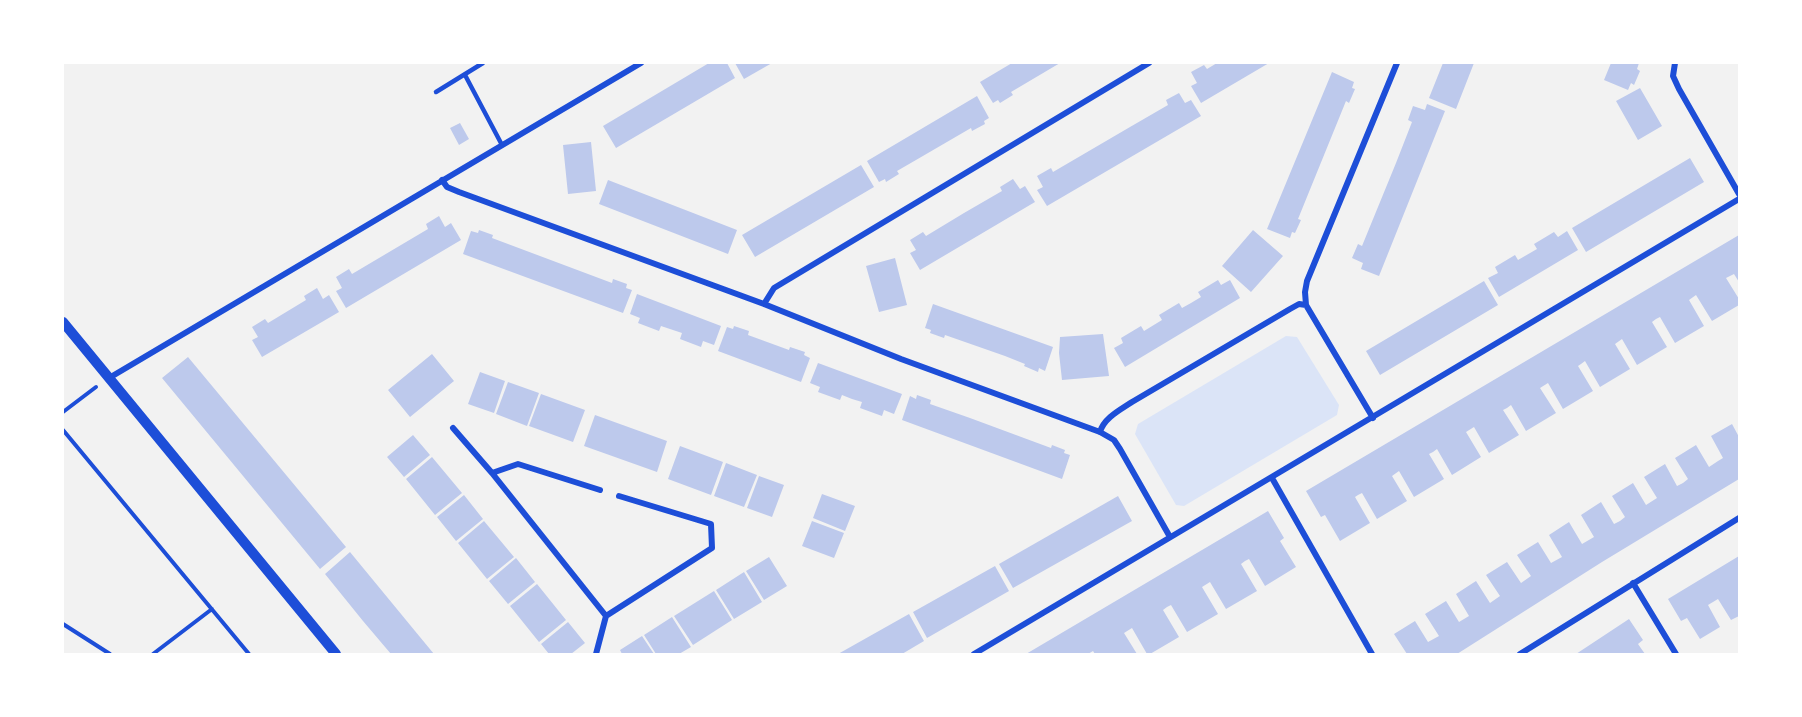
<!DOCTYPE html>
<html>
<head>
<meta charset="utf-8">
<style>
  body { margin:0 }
  #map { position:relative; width:1802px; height:717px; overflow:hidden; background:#f2f2f2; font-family:"PT Sans Narrow",sans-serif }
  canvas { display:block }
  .frame { position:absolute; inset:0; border:64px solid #fff; pointer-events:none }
</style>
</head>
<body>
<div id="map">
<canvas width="1802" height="717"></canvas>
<div class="frame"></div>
</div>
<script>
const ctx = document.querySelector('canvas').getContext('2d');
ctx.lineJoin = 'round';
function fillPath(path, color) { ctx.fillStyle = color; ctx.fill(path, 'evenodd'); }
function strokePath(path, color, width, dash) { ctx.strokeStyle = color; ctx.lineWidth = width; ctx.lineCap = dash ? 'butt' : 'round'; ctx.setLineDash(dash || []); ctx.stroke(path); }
const green = new Path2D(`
  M1286,336L1297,337L1339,405L1337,415L1184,506L1176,505L1135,434L1138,424Z`);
const building = new Path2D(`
  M709,63H727L735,78L616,148L603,126Z
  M735,63H772L744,79Z
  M1012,63H1060L1011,92L1013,95L1000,103L998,100L993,103L980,82Z
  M1217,63H1269L1201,103L1191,86L1197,83L1191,72L1204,65L1207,69Z
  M1443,63H1474L1456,109L1429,98Z
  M1611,63H1639L1637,69L1640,71L1634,85L1631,83L1628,90L1604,80Z
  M1332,72L1354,82L1352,88L1355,89L1349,103L1346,101L1298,219L1301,220L1295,233L1292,232L1290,238L1267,229Z
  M1640,88L1662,126L1638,140L1616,101Z
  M1179,93L1185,103L1191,100L1201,116L1047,206L1037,190L1043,187L1037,176L1051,168L1053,172L1130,127L1168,105L1166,100Z
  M977,96L989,118L984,121L985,124L972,131L971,128L916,160L897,171L899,174L886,182L885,179L879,182L867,161Z
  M1427,104L1445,111L1379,276L1361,269L1363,263L1352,258L1358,244L1362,246L1396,163L1412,122L1408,120L1413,106L1425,110Z
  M460,123L469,139L459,145L450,128Z
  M591,142L596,191L568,194L563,145Z
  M1690,158L1704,182L1586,252L1572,228Z
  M861,165L874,187L755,257L742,235Z
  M1013,179L1020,189L1025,186L1035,202L920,270L910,253L916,250L910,240L923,232L926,236L964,213L1002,191L1000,187Z
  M608,180L737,230L728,254L599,204Z
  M439,216L445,227L451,223L461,240L346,308L336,291L342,288L336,277L349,269L352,274L428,229L426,224Z
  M479,230L493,235L492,238L612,283L613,279L627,284L626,288L632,290L623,313L463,254L471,231L478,233Z
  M1253,230L1283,256L1251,292L1222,266Z
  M1567,231L1578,250L1499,297L1488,278L1498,273L1495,267L1515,255L1518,260L1537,249L1534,244L1554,232L1558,237Z
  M1739,235V282L1734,274L1726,278L1739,299V305L1712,321L1696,295L1689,300L1704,326L1675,343L1660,317L1656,319L1652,322L1667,347L1637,365L1622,339L1615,344L1630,369L1600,387L1585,361L1581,364L1578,366L1593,391L1563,409L1548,383L1540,388L1556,413L1526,431L1511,405L1507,408L1503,410L1519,435L1489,453L1474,427L1466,432L1481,457L1452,475L1437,449L1433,452L1429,454L1444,479L1414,497L1399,471L1392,476L1407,501L1377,519L1362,493L1358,495L1355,497L1370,523L1340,541L1325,515L1321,517L1306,491Z
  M895,258L907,305L879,312L866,266Z
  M1218,280L1221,285L1230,280L1240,298L1125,367L1114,348L1123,343L1121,338L1141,326L1144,331L1162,320L1159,315L1179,303L1182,308L1191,303L1201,297L1198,292Z
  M1484,281L1498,305L1380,375L1366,351Z
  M317,288L323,299L329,295L339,312L262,357L252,340L258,337L252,327L265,319L268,323L306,300L304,296Z
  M637,294L721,326L714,345L703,341L701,347L680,339L682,333L661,326L659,331L638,323L640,318L630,314Z
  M933,304L1053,347L1045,371L1039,368L1038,372L1024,366L1025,364L1005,356L945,335L944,338L930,333L931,330L925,328Z
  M734,326L749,331L748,335L789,350L790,347L805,352L804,355L810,358L801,382L718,351L727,327L733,329Z
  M1103,334L1109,376L1062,380L1059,353L1060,337Z
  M432,354L454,381L410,417L388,390Z
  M188,357L346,547L320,569L162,378Z
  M818,363L902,394L894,414L884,410L882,416L860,408L862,402L852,399L842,395L840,400L818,392L820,387L810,383Z
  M480,372L505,381L494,413L468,404Z
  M508,382L539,393L527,426L496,414Z
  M541,394L585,410L573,442L529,426Z
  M917,395L931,400L930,404L970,418L1051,448L1052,445L1065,450L1064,453L1070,455L1062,479L902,420L910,396L916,399Z
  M595,415L667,441L657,472L584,446Z
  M1732,424L1739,437V479L1602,562L1457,654H1407L1394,634L1415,621L1428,642L1439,636L1425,614L1446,601L1459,622L1469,616L1456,594L1476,581L1490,603L1500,596L1486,575L1507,562L1521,583L1531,576L1517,555L1538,542L1551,563L1562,557L1549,535L1569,522L1582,544L1594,537L1581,515L1601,502L1614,524L1620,521L1625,517L1612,496L1633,483L1646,505L1657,498L1644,477L1665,464L1677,486L1683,483L1688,479L1675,458L1696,445L1709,467L1718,461L1723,458L1711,436Z
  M413,435L430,455L404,477L387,457Z
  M680,446L723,462L711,495L668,479Z
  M432,457L462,493L435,515L406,479Z
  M726,463L757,475L744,507L714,496Z
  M759,476L784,485L772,517L747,508Z
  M822,494L855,506L845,531L813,518Z
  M464,495L483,519L456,541L437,517Z
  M1118,496L1132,521L1013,588L999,564Z
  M1268,511L1284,538L1280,541L1296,567L1265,586L1249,559L1245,561L1241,564L1257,591L1226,609L1210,582L1202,587L1218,614L1187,632L1171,605L1167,607L1163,610L1179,637L1150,654H1147L1132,628L1124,633L1137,654H1095L1093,651L1088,654H1026Z
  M484,521L514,557L487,579L458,543Z
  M812,521L844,533L834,558L802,546Z
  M350,552L415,631L434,654H391L363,621L325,574Z
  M1739,556V616L1731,620L1718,599L1708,605L1720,627L1700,639L1687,618L1681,621L1668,599Z
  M769,557L787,586L764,600L746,571Z
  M516,558L535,582L508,604L489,581Z
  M995,566L1009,591L927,638L913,612Z
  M744,572L762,602L734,619L716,590Z
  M537,584L566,620L539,642L510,606Z
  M714,591L732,620L693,645L674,616Z
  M909,614L924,641L902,654H838Z
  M672,617L691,647L679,654H656L644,635Z
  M1629,619L1643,640L1638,644L1645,654H1576Z
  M568,622L585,643L571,654H549L541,644Z
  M642,636L654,654H622L620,650Z`);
const path = new Path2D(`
  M63,412L96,387
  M63,430L249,654
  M63,624L110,654
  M153,654L212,609`);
const service = new Path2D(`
  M465,75L502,145
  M436,92L483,63`);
const minor = new Path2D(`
  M1675,63L1673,76L1679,89L1739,194
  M442,180L447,187L459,192L764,304L901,359L1100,432L1114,440L1120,449L1170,537
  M764,304L774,288L1149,63
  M109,378L641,63
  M1373,418L1306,305L1305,292L1307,281L1397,63
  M453,428L492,473
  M1100,432C1104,418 1120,410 1132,402L1290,309L1299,304L1306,305
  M1272,478L1372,654
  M1633,583L1676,654
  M606,616L712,548L711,524L619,496
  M596,654L606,616L492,473L518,464L600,490
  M974,654L1739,199
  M1520,654L1739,518`);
const tertiary = new Path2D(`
  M63,322L336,654`);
fillPath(green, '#dbe4f7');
fillPath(building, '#bdc9ec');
strokePath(path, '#1d4ed8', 4);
strokePath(service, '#1d4ed8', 4.5);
strokePath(minor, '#1d4ed8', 6);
strokePath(tertiary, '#1d4ed8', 10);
</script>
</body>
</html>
